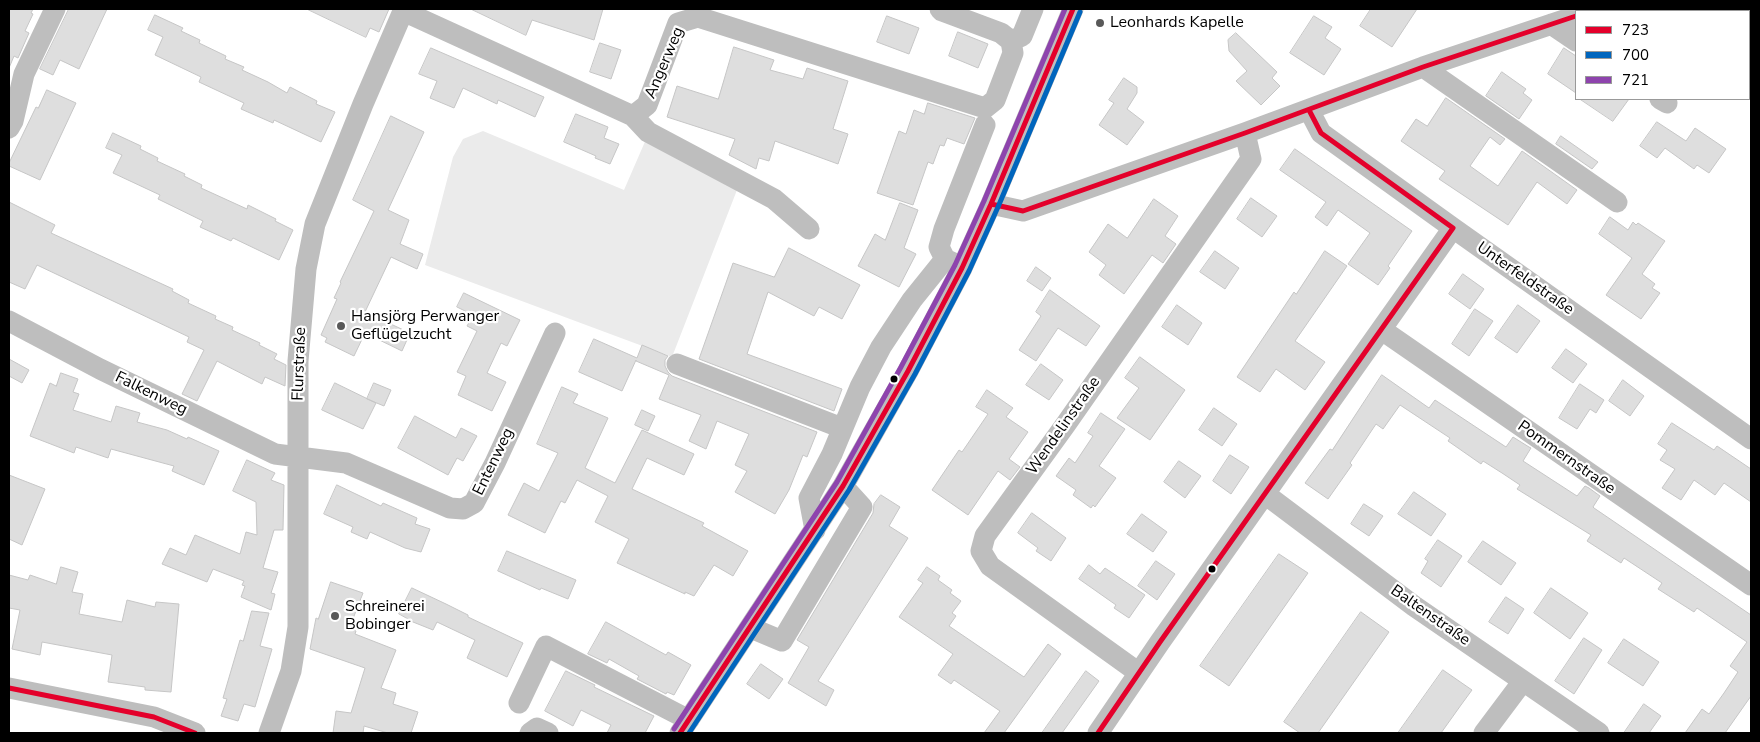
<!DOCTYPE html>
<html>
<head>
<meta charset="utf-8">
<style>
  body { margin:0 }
  #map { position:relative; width:1760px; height:742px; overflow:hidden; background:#fff; font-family:"Nunito Sans",sans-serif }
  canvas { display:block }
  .frame { position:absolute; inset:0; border:10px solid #000; pointer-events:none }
  .legend { position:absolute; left:1575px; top:10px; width:175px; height:90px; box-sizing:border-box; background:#fff; border:1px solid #999; margin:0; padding:6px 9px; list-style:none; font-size:15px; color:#000 }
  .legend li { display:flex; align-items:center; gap:10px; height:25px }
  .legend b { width:25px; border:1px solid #999 }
</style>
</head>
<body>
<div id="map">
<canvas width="1760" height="742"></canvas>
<div class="frame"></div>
<ul class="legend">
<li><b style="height:6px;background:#e4002b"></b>723</li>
<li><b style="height:6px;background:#0065bd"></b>700</li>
<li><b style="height:6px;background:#8e44ad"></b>721</li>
</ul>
</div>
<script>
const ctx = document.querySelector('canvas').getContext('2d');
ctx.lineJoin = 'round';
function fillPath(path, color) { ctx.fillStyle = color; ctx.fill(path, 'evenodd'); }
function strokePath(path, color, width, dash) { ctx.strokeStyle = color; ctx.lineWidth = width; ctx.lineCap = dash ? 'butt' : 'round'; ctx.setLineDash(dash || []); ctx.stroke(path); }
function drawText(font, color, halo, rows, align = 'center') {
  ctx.font = font + ' "Nunito Sans",sans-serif'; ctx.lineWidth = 4.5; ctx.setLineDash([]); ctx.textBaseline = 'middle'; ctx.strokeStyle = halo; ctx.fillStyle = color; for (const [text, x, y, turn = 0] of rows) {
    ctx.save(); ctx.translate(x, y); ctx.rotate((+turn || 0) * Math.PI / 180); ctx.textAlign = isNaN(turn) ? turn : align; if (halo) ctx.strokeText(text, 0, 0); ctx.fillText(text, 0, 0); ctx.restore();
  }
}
const green = new Path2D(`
  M483,131L624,190L647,137L737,190L672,357L425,265L453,157L463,139Z`);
const building = new Path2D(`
  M9,9H33L31,13L33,14L25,31L29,33L18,58L14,56L9,68Z
  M69,9H107L79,69L60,60L53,75L40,69Z
  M307,9H389L379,32L370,28L366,37Z
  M471,9H603L594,40L532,20L526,35Z
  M1371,9H1417L1392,47L1360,26Z
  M155,15L183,28L181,31L200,40L199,43L226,56L225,59L244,67L242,70L268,82L287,93L290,87L317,101L316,104L335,112L321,142L274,120L273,123L241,109L244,103L199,82L201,77L155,55L163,37L148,30Z
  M887,16L919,28L909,54L877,42Z
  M1314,16L1332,27L1325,38L1341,49L1324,75L1290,53Z
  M958,32L988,44L978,68L949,56Z
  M1236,33L1277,72L1272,78L1280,86L1261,105L1236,81L1247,71L1229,51L1228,40Z
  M600,43L621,50L611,79L590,72Z
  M734,47L774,60L770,70L803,79L807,68L848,81L833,129L848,134L838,164L775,141L769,161L759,158L756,169L729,155L735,139L667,117L677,86L718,99Z
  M431,48L544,97L535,117L498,100L497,104L463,88L454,108L430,98L437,81L419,74Z
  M1564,48L1576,56V93L1548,74Z
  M1502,72L1526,89L1523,93L1532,100L1519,119L1486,96Z
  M1124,78L1137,87V93L1127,109L1144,122L1127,145L1099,125L1114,103L1109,100Z
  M47,90L76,103L40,180L9,166V163L36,107L38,108Z
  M1446,98L1505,139L1500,145L1490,137L1470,166L1498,186L1522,151L1577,190L1567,204L1537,182L1508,225L1439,179L1445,171L1401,141L1416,119L1427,126Z
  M1580,99H1629L1613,121Z
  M928,103L975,118L964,144L947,138L944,146L940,145L933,164L928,162L913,205L877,193L899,131L906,134L914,110L924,114Z
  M576,114L608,127L604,138L619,144L610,164L595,158L596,156L564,142Z
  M391,116L424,132L388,210L409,220L400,244L423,254L417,269L391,257L365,312L410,333L402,351L365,333L354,356L325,342L327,338L321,335L337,299L334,298L341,283L340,282L374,211L353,200Z
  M1657,122L1686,141L1695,128L1726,149L1709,173L1697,165L1694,169L1665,148L1657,158L1640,146Z
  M113,133L141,146L140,149L158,158L157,161L185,174L184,176L202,185L201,188L247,209L248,205L276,219L275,221L293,230L279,260L233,238L231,241L200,227L203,221L158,199L160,195L113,173L122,155L106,148Z
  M1561,136L1598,162L1592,169L1556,144Z
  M1295,149L1412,231L1388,266L1390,268L1378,285L1348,264L1370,233L1338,210L1327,226L1315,217L1326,202L1280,170Z
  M1251,198L1277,216L1262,237L1237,219Z
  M1154,199L1178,216L1165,236L1176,244L1163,263L1152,255L1124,294L1099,275L1106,265L1089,252L1108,224L1127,238Z
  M9,202L55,225L51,233L173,289L172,291L189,300L188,303L216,316L215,319L233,327L232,330L260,343L259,345L277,354L274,359L286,365L285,386L265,377L262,384L217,361L197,401L182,394L204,350L187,342L189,337L37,265L25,289L9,282Z
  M900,203L918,210L904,248L916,254L899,287L858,266L875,234L885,240Z
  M1610,217L1628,230L1633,222L1636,225L1638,223L1665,241L1642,274L1655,284L1652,288L1660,293L1641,319L1606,295L1632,258L1599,234Z
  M789,248L860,285L842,319L819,307L814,316L768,292L747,354L842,389L834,411L699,359L733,263L774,277Z
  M1215,251L1239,268L1225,289L1200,272Z
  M1325,251L1347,266L1295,341L1325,362L1305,390L1276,369L1260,392L1237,377L1294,292L1296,294Z
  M1036,267L1051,278L1042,291L1027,281Z
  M1463,274L1484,289L1470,309L1449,294Z
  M1050,290L1100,326L1086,346L1058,328L1036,361L1019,350L1041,316L1036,312Z
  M464,293L520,320L507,346L501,343L487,373L506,382L492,411L458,395L466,376L457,372L477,331L467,326L473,315L457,307Z
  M1177,305L1202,323L1188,345L1162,327Z
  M1518,305L1540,321L1517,353L1495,338Z
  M1475,309L1493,321L1469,356L1452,344Z
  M594,339L637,358L642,345L668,356L665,360V366L668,372L672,376L817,432L807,457L803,455L789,490L775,514L735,492L747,471L735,465L749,434L717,421L706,449L689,441L701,415L659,399L669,375L636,361V360L622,391L579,372Z
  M1566,349L1587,364L1573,383L1552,368Z
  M1140,357L1185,390L1150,440L1117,418L1139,388L1125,378Z
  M9,359L29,370L22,383L9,376Z
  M1041,364L1063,380L1049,400L1026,385Z
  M61,373L78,379L73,392L79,394L73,410L111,422L116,406L140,413L137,422L167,430L187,439L188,437L219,451L204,485L172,471L174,466L111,449L108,458L76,447L74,453L30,436L50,383L56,386Z
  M1382,375L1429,408L1435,400L1506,447L1513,437L1529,447L1531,448L1523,461L1577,496L1585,486L1589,488L1600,496L1593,507L1594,508L1751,615V696L1725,733H1685L1702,709L1709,714L1724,693L1738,672L1730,666L1747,642L1697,608L1694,612L1658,589L1662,583L1624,558L1621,563L1587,541L1591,535L1517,489L1520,485L1502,473L1483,461L1481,464L1448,441L1450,438L1400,405L1383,429L1376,424L1350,463L1352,465L1328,499L1305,483L1330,449L1332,450Z
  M1623,380L1644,396L1630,416L1609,401Z
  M335,383L376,403L363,429L322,410Z
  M374,383L391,390L384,406L367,399Z
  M1580,384L1604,400L1596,413L1590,409L1577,429L1559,418Z
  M562,387L578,394L573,403L608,418L585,468L615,483L642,430L694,454L684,475L647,458L632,489L704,523L702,526L748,551L733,576L714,565L694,596L685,592V594L617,563L629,539L595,522L608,496L577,480L565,503L561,501L545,533L508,515L524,483L539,491L558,453L537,444Z
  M987,390L1013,408L1006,417L1028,432L1009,459L1020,467L1010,480L998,471L968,515L932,490L959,450L962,452L988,414L976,407Z
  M1214,408L1237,424L1222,446L1199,430Z
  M642,410L655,416L648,431L635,425Z
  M1101,413L1125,429L1099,466L1116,478L1095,507L1093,505L1091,508L1073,495L1076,490L1056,476L1069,458L1075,463L1093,436L1088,433Z
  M415,416L456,438L461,428L477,436L463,461L457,458L448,475L398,448Z
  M1672,423L1714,450L1717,446L1751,469V502L1724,483L1715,495L1694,480L1681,500L1662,488L1675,469L1660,460L1667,450L1658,444Z
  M1230,455L1249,467L1231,494L1213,481Z
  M247,460L275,473L271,480L284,485L283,530H274L263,568L278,572L271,593L275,594L271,610L241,597L245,586L242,585L244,581L213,569L207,582L162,564L170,548L186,555L195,535L240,554L246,532L257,535L256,502L233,491Z
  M1179,461L1201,476L1185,498L1164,482Z
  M9,475L45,489L22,545L9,539Z
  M337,485L381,506L383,503L417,518L415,524L430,529L421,552L405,548L370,532L367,539L351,532L353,527L324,514Z
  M1414,492L1446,514L1431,536L1398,514Z
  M881,495L900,507L889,526L908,538L818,681L834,690L826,706L788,683L809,647L797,640L873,513L874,504Z
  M1364,504L1383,516L1369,536L1351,524Z
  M1032,513L1066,538L1051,561L1036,551L1038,548L1018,533Z
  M1142,514L1167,532L1153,552L1127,534Z
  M1438,540L1462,556L1441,587L1421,573L1428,561L1425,559Z
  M1483,541L1516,563L1501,585L1468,562Z
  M507,551L576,580L568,599L541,588L540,590L498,571Z
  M1279,554L1308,573L1229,686L1200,666Z
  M1156,561L1175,574L1157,600L1138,586Z
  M1089,565L1100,574L1105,568L1145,595L1129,618L1114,608L1116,605L1079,579Z
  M61,567L78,572L72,592L83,594L79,614L122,622L127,600L155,607L156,602L179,604L171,692L145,690V687L108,682L112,655L42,642L40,655L12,649L20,610L9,608V575L28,580L30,575L56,584Z
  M927,567L940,576L938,580L952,590L950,593L961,601L952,613L956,616L949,626L1024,677L1048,644L1061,654L1004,733H984L1000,711L954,680L951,684L938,675L953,654L899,617L923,583L918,580Z
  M331,582L363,593L349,629L356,631L355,634L396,650L381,688L396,693L393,704L418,712L411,733H388L364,726L363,733H333L336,711L351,713L365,668L310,649L316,618L318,619Z
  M412,588L446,604L468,615V617L523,643L507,677L467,658L475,640L437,622L433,630L408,620V619L399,614Z
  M1551,588L1588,613L1570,639L1534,613Z
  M1506,597L1524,609L1508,634L1489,622Z
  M252,611L269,613L260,646L272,649L255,707L244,704L238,721L221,716L227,699L223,698L240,640L243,641Z
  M1361,612L1389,632L1318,733H1300L1284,722Z
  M606,622L666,655L668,652L691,665L674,695L667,692L666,694L637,679L639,676L609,659L607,663L588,654Z
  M1584,638L1602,650L1574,694L1555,681Z
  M1624,639L1659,662L1643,686L1608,663Z
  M761,664L783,679L769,699L747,684Z
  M1443,670L1472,690L1461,705L1441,733H1398Z
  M566,671L595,685L594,687L654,716L645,733H607L611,725L581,710L573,726L545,711Z
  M1086,671L1099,681L1062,733H1042Z
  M1644,704L1661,716L1649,733H1624Z`);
const minor = new Path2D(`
  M1696,9L1700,11
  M403,11L633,116L647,105L678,23L698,17L985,108L995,100L1013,53L1011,41L1001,33L942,11L940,9
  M1589,11L1596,9
  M1551,24L1576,41
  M1011,41L1022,36L1033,9
  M1749,46L1751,48
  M1423,67L1617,202
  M1660,99L1667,103
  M1309,110L1321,133L1453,228L1751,439
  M633,116L648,132L774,199L809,229
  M9,128L13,121L24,74L55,9
  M991,204L1023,211L1245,133L1423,67L1576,16
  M958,265L945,259L939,247L944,229L985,125
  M9,321L100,369L275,454L346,463L450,508L463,509L474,503L495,463L555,333
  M1382,330L1751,585
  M677,364L842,428
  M1265,494L1414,606L1599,733
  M815,530L809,498L832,454L860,387L881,347L912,300L945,259
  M751,628L782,641L862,507L843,486
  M1139,673L990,566L981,551L985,536L1066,424L1251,159L1245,133
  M9,688L154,717L195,733
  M519,703L546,646L689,720
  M269,733L291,671L298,627V361L306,269L315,224L363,104L404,9
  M530,733L537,728L548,733
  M680,733L843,486L908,371L962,268L991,204L1073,9
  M1098,733L1160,642L1453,228
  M1484,733L1523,681`);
const bus1 = new Path2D(`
  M1309,110L1321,133L1453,228
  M991,204L1023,211L1245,133L1423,67L1576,16
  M9,688L154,717L195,733
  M680,733L843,486L908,371L962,268L991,204L1073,9
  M1098,733L1160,642L1453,228`);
const bus2 = new Path2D(`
  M689,733L849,490L915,374L969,271L998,207L1080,12`);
const bus3 = new Path2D(`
  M674,729L837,482L901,367L955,265L984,201L1065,9`);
const markers = [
  [1100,23,5,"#595959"],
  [341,326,5,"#595959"],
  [894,379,4.5,"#000"],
  [1212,569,4.5,"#000"],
  [335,616,5,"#595959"]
];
const poiNames = [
  ["Leonhards Kapelle",1110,23],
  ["Hansjörg Perwanger",351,317],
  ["Geflügelzucht",351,335],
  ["Schreinerei",345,607],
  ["Bobinger",345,625]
];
const streetNames = [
  ["Angerweg",665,63,-67],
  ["Unterfeldstraße",1525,279,35],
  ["Flurstraße",300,364,-88],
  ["Falkenweg",151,394,26],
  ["Wendelinstraße",1064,426,-55],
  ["Pommernstraße",1566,458,35],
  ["Entenweg",494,462,-64],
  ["Baltenstraße",1430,616,35]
];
fillPath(green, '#ebebeb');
fillPath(building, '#dedede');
strokePath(building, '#c6c6c6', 1);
strokePath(minor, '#bebebe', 21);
strokePath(bus1, '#e4002b', 5);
strokePath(bus2, '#0065bd', 5);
strokePath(bus3, '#8e44ad', 5);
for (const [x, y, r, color] of markers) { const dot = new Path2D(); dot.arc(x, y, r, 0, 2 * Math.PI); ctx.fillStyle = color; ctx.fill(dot); strokePath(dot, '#fff', 2); }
drawText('16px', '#000', '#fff', poiNames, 'left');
drawText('16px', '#000', '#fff', streetNames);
</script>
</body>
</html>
